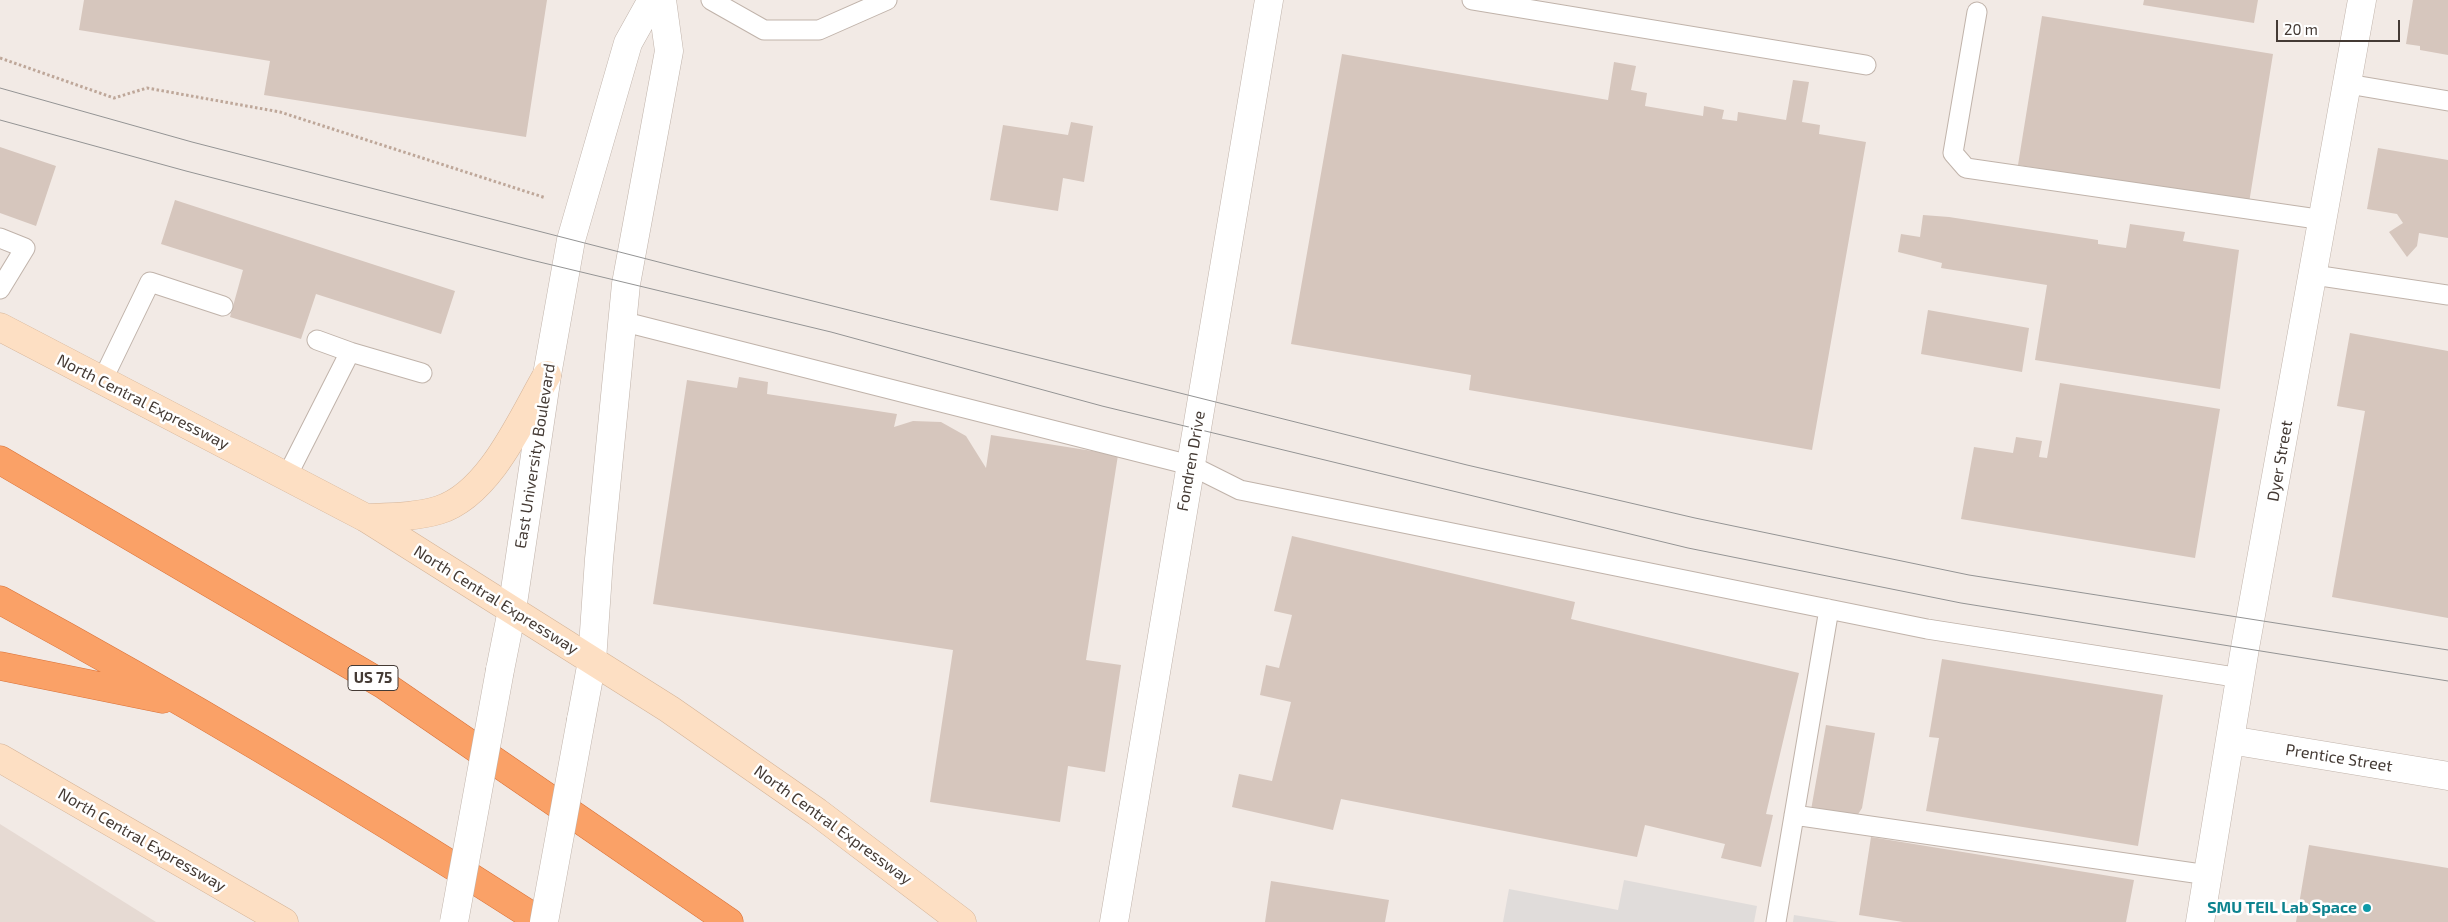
<!DOCTYPE html>
<html>
<head>
<meta charset="utf-8">
<style>
  body { margin:0 }
  #map { position:relative; width:2448px; height:922px; overflow:hidden; background:#f2eae5; font-family:"Exo 2",sans-serif }
  canvas { display:block }
  .scale { position:absolute; left:2276px; top:20px; width:124px; height:22px; box-sizing:border-box; border:2px solid #443a34; border-top:0; padding-left:6px; font-size:15px; line-height:18px; white-space:nowrap; color:#443a34; -webkit-text-stroke:4px #fff; paint-order:stroke }
</style>
</head>
<body>
<div id="map">
<canvas width="2448" height="922"></canvas>
<div class="scale">20 m</div>
</div>
<script>
const ctx = document.querySelector('canvas').getContext('2d');
ctx.lineJoin = 'round';
function fillPath(path, color) { ctx.fillStyle = color; ctx.fill(path, 'evenodd'); }
function strokePath(path, color, width, dash) { ctx.strokeStyle = color; ctx.lineWidth = width; ctx.lineCap = dash ? 'butt' : 'round'; ctx.setLineDash(dash || []); ctx.stroke(path); }
function drawText(font, color, halo, rows, align = 'center') {
  ctx.font = font + ' "Exo 2",sans-serif'; ctx.lineWidth = 5; ctx.setLineDash([]); ctx.textBaseline = 'middle'; ctx.strokeStyle = halo; ctx.fillStyle = color; for (const [text, x, y, turn = 0] of rows) {
    ctx.save(); ctx.translate(x, y); ctx.rotate((+turn || 0) * Math.PI / 180); ctx.textAlign = isNaN(turn) ? turn : align; if (halo) ctx.strokeText(text, 0, 0); ctx.fillText(text, 0, 0); ctx.restore();
  }
}
const residential = new Path2D(`
  M0,824L156,922H0Z`);
const parking = new Path2D(`
  M1624,880L1757,906L1754,922H1503L1509,889L1618,910Z
  M1794,915L1838,922H1793Z`);
const building = new Path2D(`
  M84,0H547L526,137L264,95L270,61L79,30Z
  M2144,0H2258L2254,23L2143,5Z
  M2413,0H2448V55L2420,50V46L2406,44Z
  M2042,16L2273,54L2249,203L2018,165Z
  M1342,54L1608,100L1614,62L1636,66L1631,90L1647,93L1645,106L1703,116L1704,106L1724,110L1722,119L1737,121L1738,112L1786,120L1793,80L1809,82L1802,122L1820,125L1819,134L1866,142L1812,450L1469,390L1471,375L1291,344Z
  M1071,122L1093,126L1084,182L1063,178L1058,211L990,200L1003,125L1068,135Z
  M0,147L56,166L36,226L0,213Z
  M2378,148L2448,160V238L2419,233L2417,246L2407,257L2389,232L2403,223L2397,214L2367,209Z
  M175,200L455,291L441,334L316,294L301,339L230,317L243,270L161,244Z
  M1923,215L1949,217L2098,240V244L2126,248L2130,224L2185,232L2183,241L2239,250L2220,389L2035,360L2047,285L1941,268L1942,263L1898,252L1901,234L1920,237Z
  M1928,310L2029,328L2022,372L1921,354Z
  M2350,333L2448,351V618L2332,597L2365,411L2337,406Z
  M739,377L768,382L767,394L897,414L894,427L913,421L941,422L966,436L986,468L991,435L1118,455L1086,660L1121,665L1105,772L1068,766L1060,822L930,802L953,650L653,604L687,380L737,388Z
  M2060,383L2220,409L2195,558L1961,519L1974,447L2013,453L2016,437L2042,441L2039,457L2047,458Z
  M1292,536L1575,602L1571,619L1799,673L1766,814L1773,815L1761,867L1721,858L1725,844L1645,825L1637,857L1341,799L1333,830L1232,807L1239,774L1272,781L1291,702L1260,695L1266,665L1279,668L1292,615L1274,611Z
  M1942,659L2163,695L2138,846L1926,811L1939,738L1929,737Z
  M1826,725L1875,733L1862,808L1855,819L1811,810Z
  M1871,837L2134,880L2126,922H1903L1859,915Z
  M2309,845L2448,868V922H2296Z
  M1271,881L1389,900L1385,922H1265Z`);
const path = new Path2D(`
  M0,58L114,98L147,88L280,112L546,198`);
const service = new Path2D(`
  M711,0L764,30H819L887,0
  M1472,0L1866,65
  M1977,12L1953,153L1966,168L2324,220
  M2348,84L2448,101
  M0,238L25,248L0,289
  M2314,275L2448,295
  M621,321L1190,465L1240,490L1927,629L2241,678
  M350,352L422,373
  M102,381L150,282L223,306
  M287,476L350,352L317,340
  M1794,815L2208,875
  M1776,922L1829,609`);
const minor = new Path2D(`
  M2230,740L2448,776
  M1114,922L1269,0
  M2200,922L2245,648L2362,0`);
const tertiary = new Path2D(`
  M500,670L512,610L547,375L571,240L628,43L652,0
  M581,720L592,661L599,559L626,284L669,51L662,0`);
const secondary = new Path2D(`
  M0,327L366,518L669,709L817,812L962,922
  M366,518C390,517 416,517 439,510C490,494 522,418 547,375
  M0,758L284,922`);
const motorway = new Path2D(`
  M0,460L384,685L729,922
  M0,600C184,700 364,808 541,922
  M0,666L163,699`);
const tram = new Path2D(`
  M0,88L192,142L709,275L1467,465L1695,518L1969,575L2448,650
  M0,120L186,171L527,259L831,332L1102,406L1688,548L1961,603L2448,681`);
const tertiaryBridge = new Path2D(`
  M454,922L500,670
  M544,922L581,720`);
const markers = [
  [2367,908,5,"#0f9aa8"]
];
const shields = [
  [373,678,50]
];
const shieldNames = [
  ["US 75",373,678]
];
const streetNames = [
  ["North Central Expressway",143,402,27],
  ["East University Boulevard",535,456,-81],
  ["Fondren Drive",1191,461,-80],
  ["Dyer Street",2280,461,-80],
  ["North Central Expressway",496,600,32],
  ["Prentice Street",2339,758,9],
  ["North Central Expressway",833,825,36],
  ["North Central Expressway",142,840,30]
];
const cultureNames = [
  ["SMU TEIL Lab Space",2357,908]
];
fillPath(residential, '#e6dad3');
fillPath(parking, '#e0dcda');
fillPath(building, '#d6c6bd');
strokePath(service, '#c0b3aa', 21);
strokePath(minor, '#c0b3aa', 29);
strokePath(tertiary, '#c0b3aa', 29);
strokePath(secondary, '#d4b397', 29);
strokePath(motorway, '#d97138', 29);
strokePath(path, '#bea799', 3, [2.5, 2.5]);
strokePath(service, '#fff', 19);
strokePath(minor, '#fff', 28);
strokePath(tertiary, '#fff', 28);
strokePath(secondary, '#fddfc3', 28);
strokePath(motorway, '#faa167', 28);
strokePath(tram, '#949494', 1);
strokePath(tertiaryBridge, '#c0b3aa', 29, []);
strokePath(tertiaryBridge, '#fff', 28);
for (const [x, y, r, color] of markers) { const dot = new Path2D(); dot.arc(x, y, r, 0, 2 * Math.PI); ctx.fillStyle = color; ctx.fill(dot); strokePath(dot, '#fff', 2); }
for (const [x, y, w] of shields) { const box = new Path2D(); box.roundRect(x - w / 2, y - 12.5, w, 25, 4); ctx.fillStyle = '#fff'; ctx.fill(box); strokePath(box, '#443a34', 1); }
drawText('bold 15px', '#443a34', null, shieldNames);
drawText('16px', '#443a34', '#fff', streetNames);
drawText('bold 16px', '#0d838f', '#fff', cultureNames, 'right');
</script>
</body>
</html>
